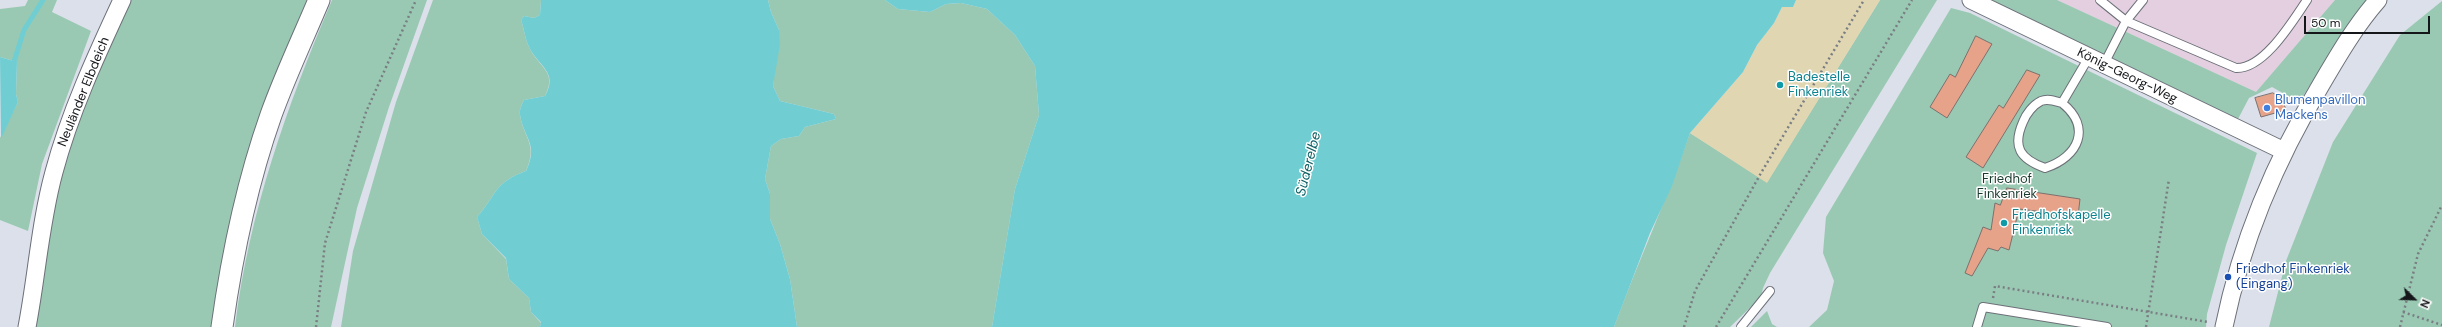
<!DOCTYPE html>
<html>
<head>
<meta charset="utf-8">
<style>
  body { margin:0 }
  #map { position:relative; width:2442px; height:327px; overflow:hidden; background:#dbe0ea; font-family:"DM Sans",sans-serif }
  canvas { display:block }
  .north { position:absolute; left:2394px; top:279px; width:40px; height:40px; -webkit-text-stroke:3px #fff; paint-order:stroke; rotate:113deg; font-size:11px; font-weight:700; line-height:16px; text-align:center; color:#141619 }
  .north::after { content:''; display:block; margin:auto; width:14px; height:18px; background:#141619; clip-path:polygon(50% 0,100% 100%,50% 72%,0 100%) }
  .scale { position:absolute; left:2304px; top:16px; width:126px; height:18px; box-sizing:border-box; border:2px solid #141619; border-top:0; padding-left:5px; font-size:12px; line-height:14px; white-space:nowrap; color:#141619; -webkit-text-stroke:3px #fff; paint-order:stroke }
</style>
</head>
<body>
<div id="map">
<canvas width="2442" height="327"></canvas>
<div class="north">N</div>
<div class="scale">50 m</div>
</div>
<script>
const ctx = document.querySelector('canvas').getContext('2d');
ctx.lineJoin = 'round';
function fillPath(path, color) { ctx.fillStyle = color; ctx.fill(path, 'evenodd'); }
function strokePath(path, color, width, dash) { ctx.strokeStyle = color; ctx.lineWidth = width; ctx.lineCap = dash ? 'butt' : 'round'; ctx.setLineDash(dash || []); ctx.stroke(path); }
function drawText(font, color, halo, rows, align = 'center') {
  ctx.font = font + ' "DM Sans",sans-serif'; ctx.lineWidth = 3; ctx.setLineDash([]); ctx.textBaseline = 'middle'; ctx.strokeStyle = halo; ctx.fillStyle = color; for (const [text, x, y, turn = 0] of rows) {
    ctx.save(); ctx.translate(x, y); ctx.rotate((+turn || 0) * Math.PI / 180); ctx.textAlign = isNaN(turn) ? turn : align; if (halo) ctx.strokeText(text, 0, 0); ctx.fillText(text, 0, 0); ctx.restore();
  }
}
const commercial = new Path2D(`
  M2057,0H2335L2256,92Z`);
const green = new Path2D(`
  M28,0H57L52,12L91,31L42,164L28,231L0,220V138L18,102L16,94L17,62L0,57V9L25,6Z
  M130,0H309L214,327H35C43,268 49,208 67,151C84,99 107,50 130,0Z
  M332,0H427L389,107L357,208L331,327H235C249,212 287,106 332,0Z
  M433,0H541L540,15L534,18L524,16L521,20C524,28 525,39 529,47C538,67 558,71 545,96L524,100C522,104 519,110 520,115C524,139 538,144 526,171C493,183 497,195 477,217L482,234L506,259L509,279L529,298L531,312L541,323L540,327H341L353,251L396,102Z
  M768,0H885L898,9L930,12L946,4L961,3L987,9L1015,35L1035,66L1039,115L1015,189L992,327H797L790,279L780,244L770,219V194L765,179L771,146L781,139L799,136L805,127L836,119L834,114L780,101L773,86L779,30L771,12Z
  M1880,0H1937L1770,273L1763,288L1761,297L1730,327H1614C1638,262 1667,199 1690,133L1767,182Z
  M1992,0H2057L2256,92L2335,0H2366L2299,102L2272,87L2249,98L2238,119Z
  M2442,1V327H2269L2286,261L2333,142L2400,35Z
  M1951,8L1970,13L2257,153L2226,245L2207,314L2206,327H1809L1827,310L1834,281L1823,253L1826,217Z
  M1767,311L1772,324L1777,327H1751Z`);
const sand = new Path2D(`
  M1796,0H1880L1767,183L1690,133L1743,72L1757,45L1774,23L1782,7H1793Z`);
const water = new Path2D(`
  M541,0H768L771,12L779,30L780,44L773,86L780,101L834,114L836,119L805,127L799,136L781,139L771,146L765,179L770,194V219L780,244L790,279L797,327H540L541,322L531,312L529,298L509,279L506,258L482,234L477,217C497,195 493,183 526,171C539,144 524,139 520,115C519,110 522,104 524,100L545,96C559,72 538,66 529,47C525,39 524,28 521,20L524,16L534,18L540,15Z
  M885,0H1796L1793,7H1782L1774,23L1757,45L1743,72L1690,133L1672,186L1650,233L1614,327H992L1015,189L1039,115L1035,66L1015,35L987,9L961,3L946,4L930,12L898,9Z
  M0,57L17,62L16,94L18,102L1,139Z`);
const stream = new Path2D(`
  M12,68L24,30L43,0`);
const building = new Path2D(`
  M1976,36L1992,44L1947,118L1930,107L1950,74L1955,77Z
  M2027,70L2040,75L1983,168L1966,157L1999,105L2003,108Z
  M2273,93L2282,98L2286,110L2261,117L2255,98Z
  M2007,188L2080,199L2078,216L2019,209L2009,250L2001,247L1998,251L1988,248L1972,276L1965,273L1983,227L1991,230L1995,203L2000,205Z`);
const path = new Path2D(`
  M1993,298L1995,286L2208,322
  M2403,312L2442,325
  M316,327L325,243L366,112L416,0
  M1684,327L1695,291L1761,173L1864,0
  M1716,327L1912,0
  M2146,327L2169,179
  M2400,327L2418,254L2442,205`);
const service = new Path2D(`
  M2100,0L2126,21L2104,64
  M2143,0L2126,21L2236,68C2264,69 2292,22 2307,0
  M2062,103C2092,127 2079,157 2045,168C2020,159 2012,147 2023,122C2026,114 2033,105 2041,101C2048,98 2055,101 2062,103L2089,57
  M1741,327L1770,291
  M1977,327L1983,307L2107,327`);
const minor = new Path2D(`
  M1971,0L2284,151
  M27,327C37,275 40,223 54,172C70,112 96,56 122,0
  M2224,327C2242,239 2276,159 2322,83C2339,54 2356,25 2378,0`);
const tertiary = new Path2D(`
  M222,327C232,255 247,183 271,115C285,76 303,38 319,0`);
const markers = [
  [1780,85,4,"#0f9aa8"],
  [2267,108,4,"#3f7fe0"],
  [2004,223,4,"#0f9aa8"],
  [2228,277,4,"#1a4fb4"]
];
const streetNames = [
  ["König-Georg-Weg",2127,76,26],
  ["Neuländer Elbdeich",84,92,-68]
];
const cultureNames = [
  ["Badestelle",1788,78],
  ["Finkenriek",1788,93],
  ["Friedhofskapelle",2012,216],
  ["Finkenriek",2012,231]
];
const shopNames = [
  ["Blumenpavillon",2275,101],
  ["Mackens",2275,116]
];
const parkNames = [
  ["Friedhof",2007,180],
  ["Finkenriek",2007,195]
];
const transitNames = [
  ["Friedhof Finkenriek",2236,270],
  ["(Eingang)",2236,285]
];
const waterNames = [
  ["Süderelbe",1309,164,-76]
];
fillPath(commercial, '#e3cfdf');
fillPath(green, '#99c9b2');
fillPath(sand, '#e0d6b2');
fillPath(water, '#70ced3');
strokePath(stream, '#70ced3', 5);
fillPath(building, '#e7a28a');
strokePath(building, '#7c716e', 1);
strokePath(service, '#6c7079', 10);
strokePath(minor, '#6c7079', 19);
strokePath(tertiary, '#6c7079', 23);
strokePath(path, '#7a7e84', 2.5, [2, 3]);
strokePath(service, '#fff', 8);
strokePath(minor, '#fff', 17);
strokePath(tertiary, '#fff', 21);
for (const [x, y, r, color] of markers) { const dot = new Path2D(); dot.arc(x, y, r, 0, 2 * Math.PI); ctx.fillStyle = color; ctx.fill(dot); strokePath(dot, '#fff', 1.5); }
drawText('13px', '#141619', '#fff', streetNames);
drawText('13px', '#0d838f', '#fff', cultureNames, 'left');
drawText('13px', '#366cbe', '#fff', shopNames, 'left');
drawText('13px', '#183a2c', '#fff', parkNames);
drawText('13px', '#164399', '#fff', transitNames, 'left');
drawText('italic 14px', '#0f6165', '#fff', waterNames);
</script>
</body>
</html>
